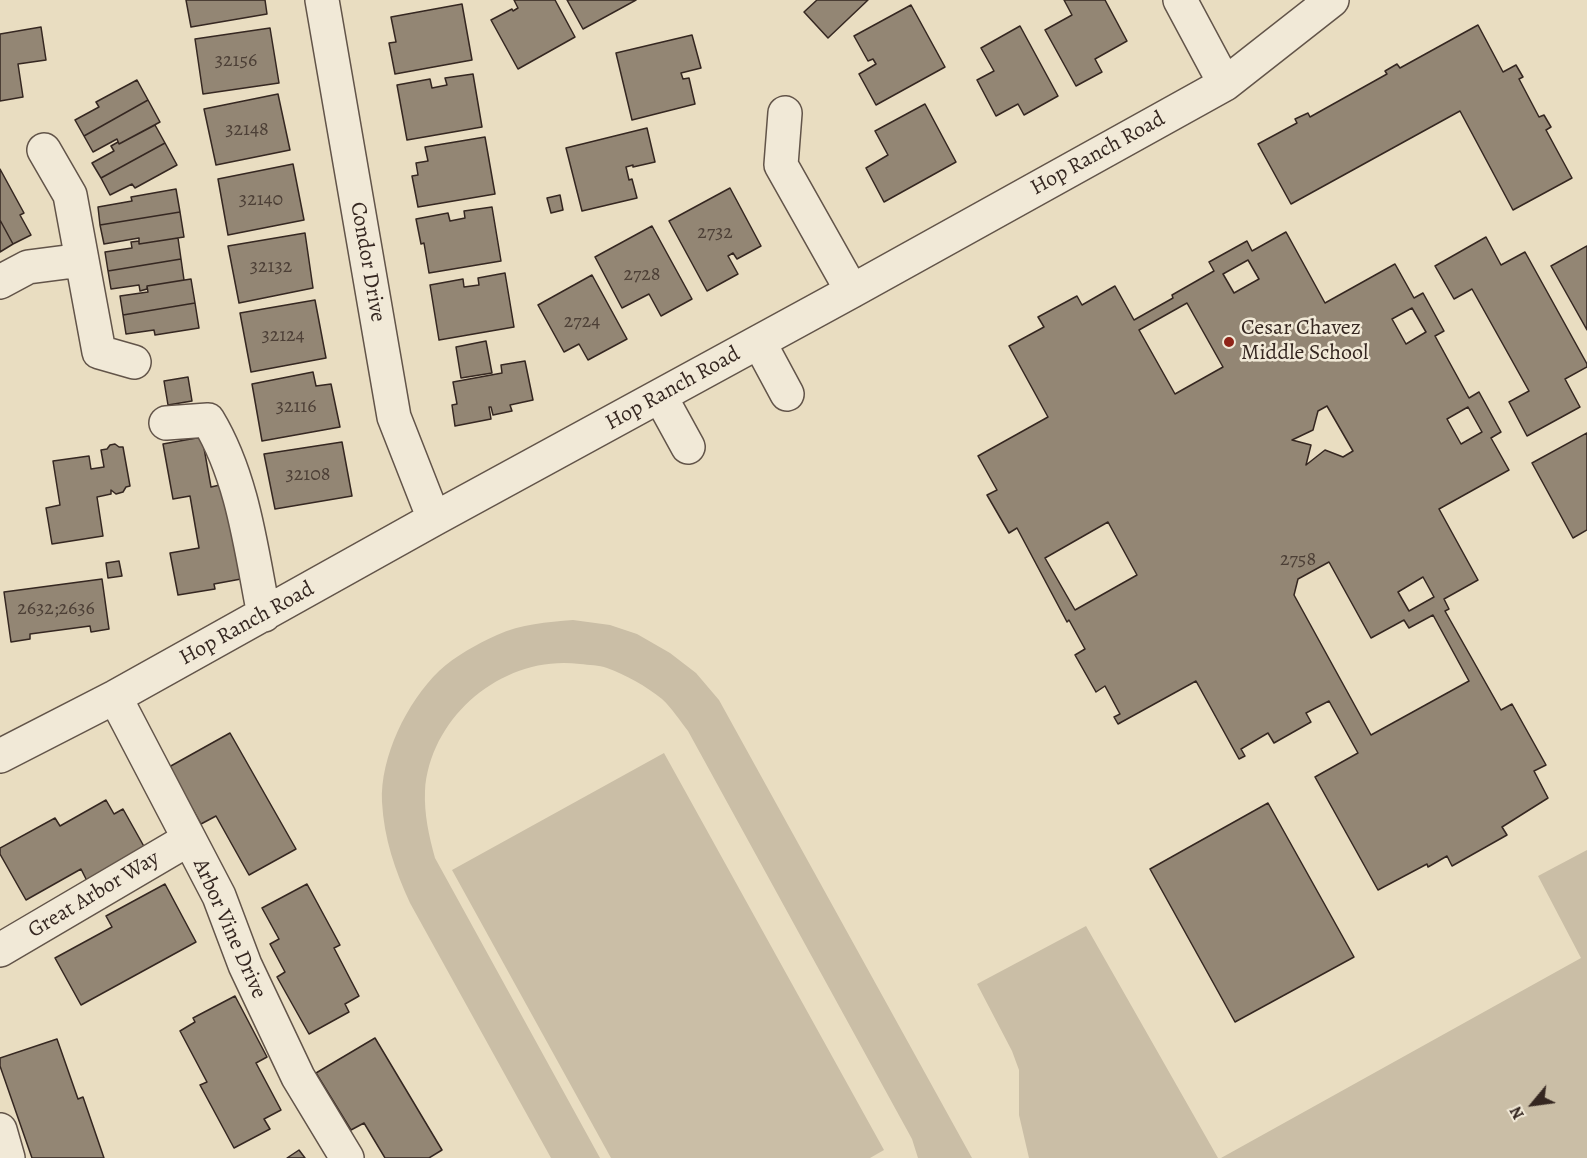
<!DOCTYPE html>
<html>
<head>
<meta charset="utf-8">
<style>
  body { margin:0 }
  #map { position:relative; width:1587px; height:1158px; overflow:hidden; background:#e9ddc1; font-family:Alegreya,serif }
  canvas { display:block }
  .north { position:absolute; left:1503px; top:1074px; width:60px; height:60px; -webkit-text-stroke:4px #f1e9d7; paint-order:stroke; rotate:241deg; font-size:16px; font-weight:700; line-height:24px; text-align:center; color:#352721 }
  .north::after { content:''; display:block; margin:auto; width:21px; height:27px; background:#352721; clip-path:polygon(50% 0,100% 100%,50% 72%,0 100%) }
</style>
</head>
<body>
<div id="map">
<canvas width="1587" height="1158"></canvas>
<div class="north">N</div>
</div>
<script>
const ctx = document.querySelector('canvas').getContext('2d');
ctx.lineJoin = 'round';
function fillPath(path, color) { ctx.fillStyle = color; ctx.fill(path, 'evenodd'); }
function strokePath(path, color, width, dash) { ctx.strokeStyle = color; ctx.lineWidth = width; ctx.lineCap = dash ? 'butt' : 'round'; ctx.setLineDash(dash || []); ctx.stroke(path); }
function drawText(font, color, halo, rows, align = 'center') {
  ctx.font = font + ' Alegreya,serif'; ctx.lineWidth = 5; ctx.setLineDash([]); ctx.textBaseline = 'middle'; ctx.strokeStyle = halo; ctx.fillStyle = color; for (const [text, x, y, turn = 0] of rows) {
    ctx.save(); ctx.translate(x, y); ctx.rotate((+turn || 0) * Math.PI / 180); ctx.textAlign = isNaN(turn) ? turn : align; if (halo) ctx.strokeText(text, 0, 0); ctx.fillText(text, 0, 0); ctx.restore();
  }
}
const green = new Path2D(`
  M573,620L610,625L637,634L670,653L696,673L719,700L972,1158H918L912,1139L688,731C680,721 672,708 662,699C646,686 626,675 607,668C599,665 589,665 580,664C505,654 430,715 425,791C424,814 429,836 435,858L600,1158H551L410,903C395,870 384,839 382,802C380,757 407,702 439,671C455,656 477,644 497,635C521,624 547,622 573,620Z
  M664,753L884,1150L870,1158H611L452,870Z
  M1587,850V1158H1221L1581,958L1538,876Z
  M1086,926L1218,1158H1029L1019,1115V1070L1012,1051L977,984Z`);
const building = new Path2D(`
  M186,0H265L267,14L191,27Z
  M514,0H555L575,37L518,69L491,20L512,9L513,11L518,8Z
  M567,0H636L583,29Z
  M817,0H868L828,38L804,12Z
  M1064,0H1105L1127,41L1095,59L1102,72L1076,86L1045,30L1072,15Z
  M462,4L472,60L395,74L389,43L396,42L391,17Z
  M911,5L945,67L876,105L859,74L876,64L873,59L868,61L854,36Z
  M1478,25L1503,72L1516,65L1523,77L1519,79L1539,117L1544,115L1551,127L1546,130L1572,178L1513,210L1460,111L1291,204L1258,144L1297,123L1295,119L1308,113L1310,117L1387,74L1385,71L1397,64L1400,68Z
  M1020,26L1058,96L1024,115L1018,104L996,116L977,80L994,71L981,48Z
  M41,27L46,60L18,64L23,97L0,101V34Z
  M270,28L279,83L203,94L195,39Z
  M692,35L701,68L681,73L683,79L689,78L695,104L632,120L616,53Z
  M473,74L482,127L407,140L397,85L430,79L432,88L447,85L445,78Z
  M137,80L148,100L84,136L75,120L99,107L96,102Z
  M278,94L290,150L216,165L204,109Z
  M148,100L160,122L119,144L117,139L93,152L84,136Z
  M925,104L956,162L884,202L866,168L888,155L875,131Z
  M155,125L165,143L101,178L92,163L114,151L111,146L118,142L119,144Z
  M647,128L655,162L633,167V165L626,167L629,180L632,179L637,198L582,211L566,148Z
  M485,137L495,194L418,207L412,176L418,175L416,163L428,161L425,147Z
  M165,143L177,165L135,188L132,184L110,195L101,178Z
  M293,164L304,220L228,235L218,179Z
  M0,169L24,213L20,215L31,235L13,244L0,220Z
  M730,188L761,246L737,259L733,253L728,256L738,274L707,291L669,221Z
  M176,189L180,212L100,225L98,207L132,201L131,197Z
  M560,195L563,210L551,213L547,198Z
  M492,207L501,261L429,273L424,243L421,244L416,219L448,213L450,221L465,218L464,211Z
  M180,212L184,237L139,244V238L104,244L100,225Z
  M0,220L13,244L0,252Z
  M652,226L692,299L661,316L649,294L622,308L595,257Z
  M1286,232L1325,303L1395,264L1414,298L1423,293L1444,331L1435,336L1469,398L1479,392L1501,432L1491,438L1509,470L1439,509L1478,580L1444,599L1449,609L1445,611L1501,710L1512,704L1546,765L1534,771L1548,798L1502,827L1507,835L1452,866L1447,856L1428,867L1427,864L1378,890L1315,777L1358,753L1329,701L1306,713L1311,722L1274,743L1268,733L1241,749L1245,756L1239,759L1196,681L1118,724L1114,717L1120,714L1105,686L1096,692L1075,655L1085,649L1069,620L1067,622L1017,528L1009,533L987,495L997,490L978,456L1048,417L1009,346L1044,327L1038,317L1077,296L1082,305L1115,286L1134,320L1173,298L1172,295L1214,271L1209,262L1247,241L1252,251ZM1248,260L1259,279L1234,293L1223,274ZM1187,303L1223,367L1175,394L1139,330ZM1412,308L1426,332L1406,344L1392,319ZM1327,406L1353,451L1343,457L1325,450L1306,465L1311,445L1292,440L1313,430L1318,411ZM1468,407L1482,432L1461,444L1447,419ZM1108,522L1137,575L1075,610L1045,558ZM1329,562L1371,638L1404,620L1409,628L1433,615L1469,681L1371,735L1294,595L1298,579ZM1423,577L1434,597L1409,611L1398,592Z
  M305,233L313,288L239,303L228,246Z
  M1486,237L1501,265L1525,252L1587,364V367L1565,379L1580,407L1527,436L1509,402L1529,391L1472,289L1454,299L1435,266Z
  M178,238L181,259L108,271L105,252L132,248L131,242L139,241V244Z
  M1587,246V330L1551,266Z
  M181,259L184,280L147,286V289L140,291L139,285L111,289L108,271Z
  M505,273L514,327L439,340L430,285L463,279L464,287L479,285L478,278Z
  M592,275L627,339L588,360L579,344L564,352L538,305Z
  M191,279L195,303L123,315L120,296L148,292L147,286Z
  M315,300L326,358L251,372L240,313Z
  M195,303L199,328L155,335L154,330L126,334L123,315Z
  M486,341L492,373L461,378L456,347Z
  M525,361L533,400L510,405L512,411L493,415L491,407H489L491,419L455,426L452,405L457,404L453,382L502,373L501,365Z
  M313,372L316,386L331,384L340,427L262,441L252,384Z
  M188,377L192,401L168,405L164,381Z
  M1587,433V530L1573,538L1532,463Z
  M202,437L211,487L224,484L241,579L214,584L215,589L178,595L170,553L199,548L190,496L173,499L163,444Z
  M342,442L352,496L275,509L264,454Z
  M115,444L119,447H123L130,486L126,487L123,492L116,494L111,490V494L97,497L103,536L52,544L46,508L60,505L53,461L89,456L91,469L104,467L101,450L107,449L110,445Z
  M119,561L122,576L108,578L106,563Z
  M102,579L109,629L91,632L90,626L30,634V639L11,642L4,592Z
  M230,733L296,849L249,875L216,816L201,824L169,767Z
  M106,800L114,814L123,809L146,850L88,883L81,869L26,900L0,854V848L55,818L60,826Z
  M1268,803L1354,957L1235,1022L1150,869Z
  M165,884L196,942L81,1005L55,958L112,927L106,916Z
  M307,884L340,945L334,948L359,996L345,1004L349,1012L309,1034L277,977L285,972L270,944L279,939L262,908Z
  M235,996L267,1057L256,1063L281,1110L264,1119L270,1129L234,1148L200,1085L207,1082L180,1031L195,1022L193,1018Z
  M375,1038L442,1150L429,1158H385L364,1123L351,1130L316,1073Z
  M57,1039L78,1099L83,1097L104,1158H32L0,1066V1058Z
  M299,1150L305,1158H287Z`);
const minor = new Path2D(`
  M322,0L394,417L434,519
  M1180,0L1225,84
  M785,113L781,165L852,291
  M44,150L70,195L82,260
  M0,282L28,267L82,260L99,352L134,362
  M759,342L787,394
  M660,396L688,447
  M166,423L208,420C243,478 251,549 264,615
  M115,697L219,896L245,965L298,1077L347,1158
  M0,756L115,697L434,519L852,291L1225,84L1332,0
  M0,950L189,839
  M0,1130L8,1158`);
const markers = [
  [1229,342,6,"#8f2418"]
];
const numberNames = [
  ["32156",236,61],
  ["32148",247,130],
  ["32140",261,200],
  ["2732",715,233],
  ["32132",271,267],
  ["2728",642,275],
  ["2724",582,322],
  ["32124",283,336],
  ["32116",296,407],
  ["32108",308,475],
  ["2758",1298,560],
  ["2632;2636",56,609]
];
const streetNames = [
  ["Hop Ranch Road",1098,154,-29],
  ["Condor Drive",367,262,80],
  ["Hop Ranch Road",673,389,-29],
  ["Hop Ranch Road",247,624,-29],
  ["Great Arbor Way",94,895,-31],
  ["Arbor Vine Drive",229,929,66]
];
const poiNames = [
  ["Cesar Chavez",1241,329],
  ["Middle School",1241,354]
];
fillPath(green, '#cabea6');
fillPath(building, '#938674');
strokePath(building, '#352721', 1.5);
strokePath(minor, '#625449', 36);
strokePath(minor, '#f1e9d7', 33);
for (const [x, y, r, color] of markers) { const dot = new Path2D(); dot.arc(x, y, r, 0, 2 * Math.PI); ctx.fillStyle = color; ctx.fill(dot); strokePath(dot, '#f1e9d7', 2); }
drawText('20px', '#4c3f36', null, numberNames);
drawText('22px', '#352721', '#f1e9d7', streetNames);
drawText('22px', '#352721', '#f1e9d7', poiNames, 'left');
</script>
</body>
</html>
